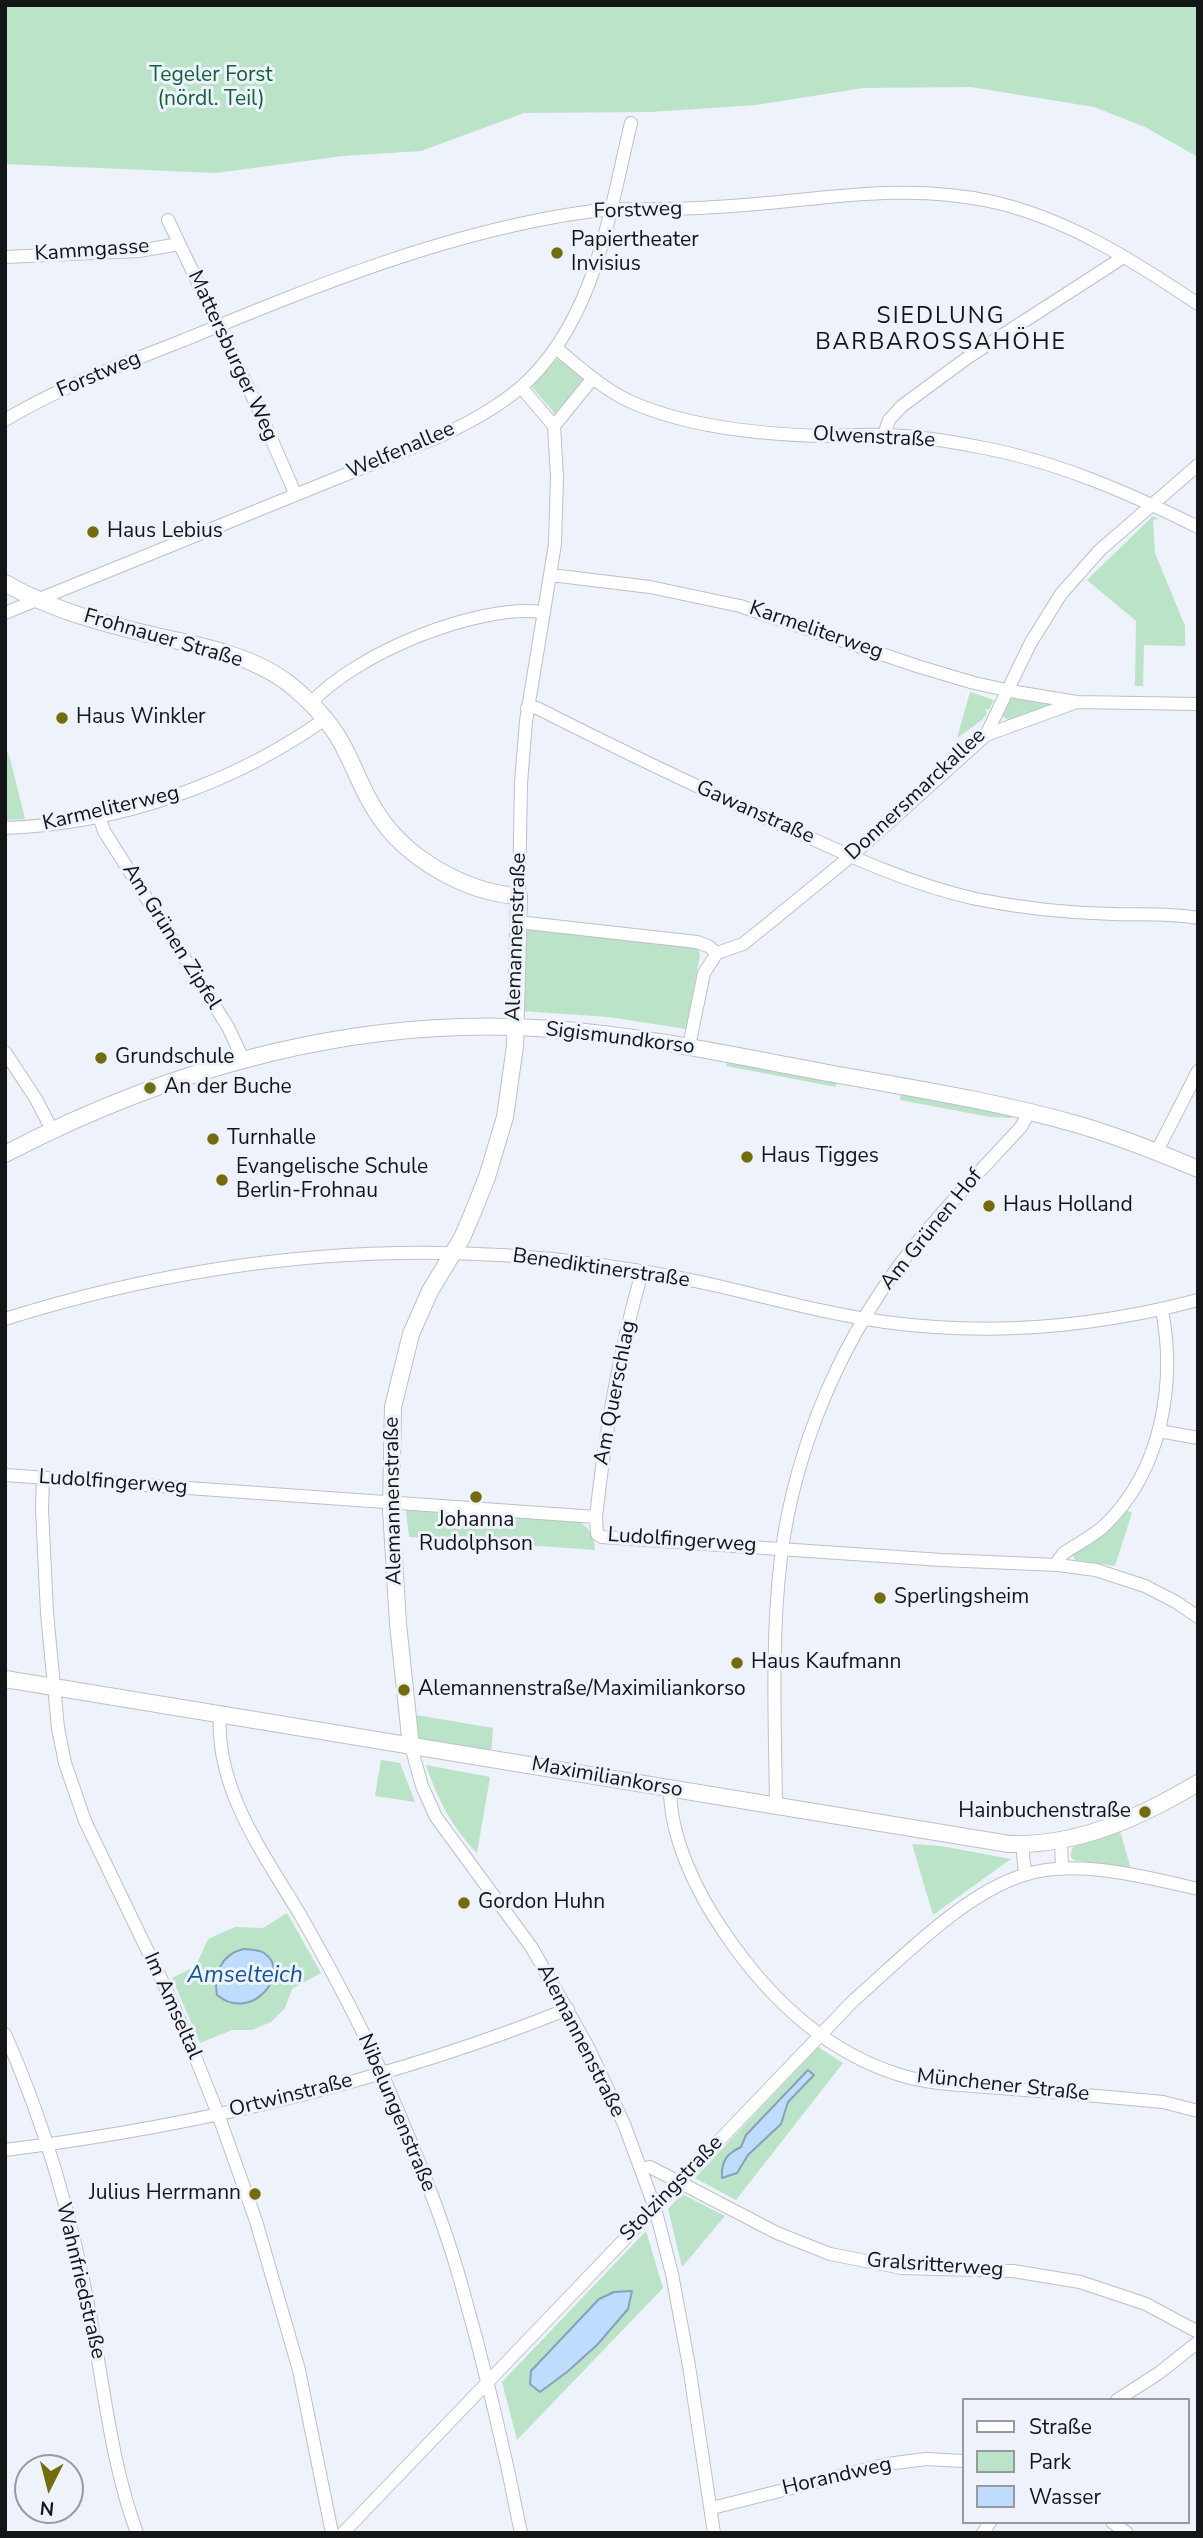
<!DOCTYPE html>
<html>
<head>
<meta charset="utf-8">
<style>
  body { margin:0 }
  #map { position:relative; width:1203px; height:2538px; overflow:hidden; background:#eef2fa; font-family:"Nunito Sans",sans-serif }
  canvas { display:block }
  .frame { position:absolute; inset:0; border:7px solid #131517; pointer-events:none }
  .legend { position:absolute; left:962px; top:2398px; width:228px; height:126px; box-sizing:border-box; background:#eef2fa; border:2px solid #969a9f; margin:0; padding:9px 12px; list-style:none; font-size:21px; color:#131517 }
  .legend li { display:flex; align-items:center; gap:14px; height:35px }
  .legend b { width:35px; border:2px solid #969a9f }
  .north { position:absolute; left:14px; top:2454px; width:70px; height:70px; box-sizing:border-box; background:#eef2fa; border:2px solid #969a9f; border-radius:50%; rotate:186deg; font-size:19px; font-weight:700; line-height:28px; text-align:center; color:#131517 }
  .north::after { content:''; display:block; margin:auto; width:24px; height:32px; background:#726c0a; clip-path:polygon(50% 0,100% 100%,50% 72%,0 100%) }
</style>
</head>
<body>
<div id="map">
<canvas width="1203" height="2538"></canvas>
<div class="frame"></div>
<ul class="legend">
<li><b style="height:9px;background:#fff"></b>Straße</li>
<li><b style="height:19px;background:#bae3c8"></b>Park</li>
<li><b style="height:19px;background:#bedcfd"></b>Wasser</li>
</ul>
<div class="north">N</div>
</div>
<script>
const ctx = document.querySelector('canvas').getContext('2d');
ctx.lineJoin = 'round';
function fillPath(path, color) { ctx.fillStyle = color; ctx.fill(path, 'evenodd'); }
function strokePath(path, color, width, dash) { ctx.strokeStyle = color; ctx.lineWidth = width; ctx.lineCap = dash ? 'butt' : 'round'; ctx.setLineDash(dash || []); ctx.stroke(path); }
function drawText(font, color, halo, rows, align = 'center') {
  ctx.font = font + ' "Nunito Sans",sans-serif'; ctx.lineWidth = 6; ctx.setLineDash([]); ctx.textBaseline = 'middle'; ctx.strokeStyle = halo; ctx.fillStyle = color; for (const [text, x, y, turn = 0] of rows) {
    ctx.save(); ctx.translate(x, y); ctx.rotate((+turn || 0) * Math.PI / 180); ctx.textAlign = isNaN(turn) ? turn : align; if (halo) ctx.strokeText(text, 0, 0); ctx.fillText(text, 0, 0); ctx.restore();
  }
}
const green = new Path2D(`
  M5,5H1198V157L1145,127L1094,107L971,87L863,88L756,105L650,112L524,113L421,151L343,156L216,173L5,164Z
  M557,359L562,360L583,379V382L555,414L532,387Z
  M1153,516L1158,519L1153,520L1155,553L1185,626V646L1144,645L1143,686H1135L1136,621L1087,580Z
  M970,692L994,700L989,710L985,709L987,713L982,720L957,738Z
  M1015,696L1049,702V705L1009,721L1001,715L1008,701Z
  M5,747L10,758L25,819L5,820Z
  M530,929L698,948L700,955L686,1029L609,1017L522,1011L525,932Z
  M728,1060L836,1081V1087L726,1066Z
  M901,1093L1012,1114L1011,1118L990,1117L900,1100Z
  M406,1510L580,1522C590,1529 595,1537 595,1550L409,1537Z
  M1126,1510L1132,1513L1115,1566L1075,1560L1073,1555Z
  M416,1715L493,1728L491,1755L419,1740Z
  M381,1760L400,1763L415,1802L375,1796Z
  M426,1765L490,1777L477,1853C452,1828 437,1798 426,1765Z
  M1120,1831L1131,1869L1074,1860L1070,1856L1073,1847Z
  M912,1844L941,1846L1011,1859L933,1915Z
  M287,1913L321,1973L292,1989L285,2008L271,2022L252,2030H232L200,2043L172,1978L196,1966L208,1939L235,1927L263,1928ZM218,1969L273,1977L270,1985L263,1995L215,1987Z
  M818,2047L843,2063L736,2200L695,2178ZM813,2074L788,2102L781,2124L748,2155L737,2173L746,2135Z
  M682,2194L725,2216L682,2267L668,2209Z
  M646,2231L663,2288L517,2440L502,2382Z`);
const water = new Path2D(`
  M243,1949C250,1950 258,1949 264,1953C293,1972 252,2024 217,1995C213,1974 221,1955 243,1949Z
  M808,2070L814,2075L788,2102L781,2124L748,2155L737,2173L722,2178C721,2162 726,2154 741,2147L746,2135Z
  M632,2291L628,2309L597,2345L567,2372L540,2392L530,2384L531,2371L599,2299L614,2292Z`);
const minor = new Path2D(`
  M168,220L256,404L295,493
  M5,257L139,251L179,244
  M556,348C579,367 602,388 629,401C686,427 758,434 821,436C842,436 863,434 885,435C916,436 949,441 979,447C1056,461 1129,493 1198,527
  M521,387L554,426
  M5,420C61,386 124,364 184,340C315,286 450,230 593,211C614,208 634,210 656,209C689,209 723,207 757,204C836,197 910,184 989,201C1065,217 1134,261 1198,304
  M554,426L593,378
  M884,435L889,420L902,406L967,358L1119,260L1122,256
  M551,575L650,587L740,606L917,666L974,683L1016,692L1077,702L1198,704
  M5,613L438,437C467,424 495,409 520,388C595,323 609,214 631,123
  M311,703C355,654 478,603 543,612
  M527,708H537C618,749 699,788 782,825C845,854 908,884 976,899C1021,908 1067,913 1113,914C1141,915 1170,913 1198,918
  M986,735L1074,703
  M99,816L104,831L228,1027L243,1059
  M5,828C119,824 233,784 325,719
  M519,896L521,783L526,721L555,544L557,477L554,426
  M518,922L697,942L708,946L717,953
  M689,1046L704,973L717,953L743,944L769,923L856,852L986,735L1030,644L1061,594L1100,550L1198,465
  M5,1052L36,1099L52,1130
  M1157,1151L1198,1071
  M5,1319C196,1259 388,1238 587,1263C631,1269 675,1276 718,1286C774,1299 828,1314 885,1322C989,1336 1096,1327 1198,1300
  M1159,1431L1198,1438
  M5,1475L596,1517L597,1534L602,1537L942,1560L1058,1565L1096,1570L1145,1586L1176,1602L1198,1617
  M43,1479L42,1509L47,1613L58,1728L65,1763L85,1821L166,1989L190,2044L218,2114L256,2221L299,2370L332,2533
  M596,1517C605,1433 619,1352 642,1272
  M1058,1565L1059,1559L1064,1553C1077,1544 1092,1537 1104,1526C1162,1471 1176,1384 1162,1310
  M220,1715C215,1790 266,1857 302,1918C332,1971 362,2026 386,2083C413,2146 440,2210 459,2276C483,2360 504,2446 521,2533
  M411,1746L422,1786L436,1817L532,1948L588,2047L624,2124L655,2208L672,2274L689,2366L714,2533
  M670,1789C670,1839 698,1895 726,1935C769,1998 826,2052 900,2075C932,2085 967,2085 1000,2088C1054,2092 1109,2097 1163,2102L1198,2111
  M776,1806C775,1723 771,1640 781,1557C795,1445 844,1333 915,1245C948,1204 985,1166 1021,1127L1029,1112
  M1061,1841L1062,1869
  M1022,1844L1025,1874
  M5,2034C46,2126 74,2226 92,2325C105,2395 112,2465 137,2533
  M5,2150C197,2126 388,2081 568,2009
  M641,2169L650,2167L777,2233L830,2254L902,2268L1013,2271L1080,2282L1146,2304L1198,2332
  M1117,2400L1159,2373L1198,2342
  M712,2508L887,2464L926,2459L963,2461
  M1112,2522L1127,2533
  M343,2533L853,2001C900,1960 964,1893 1024,1875C1076,1858 1146,1877 1198,1889
  M983,2533L990,2522`);
const tertiary = new Path2D(`
  M5,583C55,612 109,625 165,638C207,647 254,657 288,683C309,700 328,719 341,742C354,765 362,791 377,813C405,858 466,893 519,896L515,1046L505,1117L487,1177L473,1212L462,1238L430,1291L411,1334L393,1407L391,1509L398,1624L411,1746
  M5,1154C173,1066 363,1014 553,1029C646,1036 736,1056 828,1073C911,1088 995,1101 1076,1124C1118,1136 1158,1152 1198,1169
  M5,1679L1009,1844C1078,1846 1139,1818 1198,1783`);
const markers = [
  [557,253,7,"#726c0a"],
  [93,532,7,"#726c0a"],
  [62,718,7,"#726c0a"],
  [101,1058,7,"#726c0a"],
  [150,1088,7,"#726c0a"],
  [213,1139,7,"#726c0a"],
  [747,1157,7,"#726c0a"],
  [222,1180,7,"#726c0a"],
  [989,1206,7,"#726c0a"],
  [476,1497,7,"#726c0a"],
  [880,1598,7,"#726c0a"],
  [737,1663,7,"#726c0a"],
  [404,1690,7,"#726c0a"],
  [1145,1812,7,"#726c0a"],
  [464,1903,7,"#726c0a"],
  [255,2194,7,"#726c0a"]
];
const parkNames = [
  ["Tegeler Forst",211,76],
  ["(nördl. Teil)",211,100]
];
const streetNames = [
  ["Forstweg",638,211,-2],
  ["Kammgasse",92,251,-4],
  ["Mattersburger Weg",232,356,65],
  ["Forstweg",99,375,-23],
  ["Olwenstraße",874,438,3],
  ["Welfenallee",401,451,-23],
  ["Karmeliterweg",816,631,19],
  ["Frohnauer Straße",163,639,16],
  ["Donnersmarckallee",916,795,-43],
  ["Karmeliterweg",111,809,-13],
  ["Gawanstraße",755,813,24],
  ["Am Grünen Zipfel",171,937,58],
  ["Alemannenstraße",517,937,-88],
  ["Sigismundkorso",620,1039,7],
  ["Am Grünen Hof",932,1230,-51],
  ["Benediktinerstraße",601,1269,8],
  ["Am Querschlag",616,1393,-79],
  ["Ludolfingerweg",113,1483,4],
  ["Alemannenstraße",394,1501,-91],
  ["Ludolfingerweg",682,1541,4],
  ["Maximiliankorso",607,1778,10],
  ["Im Amseltal",172,2006,66],
  ["Alemannenstraße",580,2041,63],
  ["Münchener Straße",1003,2086,6],
  ["Ortwinstraße",291,2096,-14],
  ["Nibelungenstraße",396,2113,67],
  ["Stolzingstraße",672,2189,-46],
  ["Gralsritterweg",935,2266,4],
  ["Wahnfriedstraße",80,2281,77],
  ["Horandweg",837,2477,-13]
];
const poiNames = [
  ["Papiertheater",571,241],
  ["Invisius",571,265],
  ["Haus Lebius",107,532],
  ["Haus Winkler",76,718],
  ["Grundschule",115,1058],
  ["An der Buche",164,1088],
  ["Turnhalle",227,1139],
  ["Haus Tigges",761,1157],
  ["Evangelische Schule",236,1168],
  ["Berlin-Frohnau",236,1192],
  ["Haus Holland",1003,1206],
  ["Johanna",476,1521,"center"],
  ["Rudolphson",476,1545,"center"],
  ["Sperlingsheim",894,1598],
  ["Haus Kaufmann",751,1663],
  ["Alemannenstraße/Maximiliankorso",418,1690],
  ["Hainbuchenstraße",1131,1812,"right"],
  ["Gordon Huhn",478,1903],
  ["Julius Herrmann",241,2194,"right"]
];
const neighbourhoodNames = [
  ["SIEDLUNG",941,317],
  ["BARBAROSSAHÖHE",941,343]
];
const waterNames = [
  ["Amselteich",245,1976]
];
fillPath(green, '#bae3c8');
fillPath(water, '#bedcfd');
strokePath(water, '#8ba0b8', 2);
strokePath(minor, '#bcc0c8', 14);
strokePath(tertiary, '#bcc0c8', 18);
strokePath(minor, '#fff', 12);
strokePath(tertiary, '#fff', 16);
for (const [x, y, r, color] of markers) { const dot = new Path2D(); dot.arc(x, y, r, 0, 2 * Math.PI); ctx.fillStyle = color; ctx.fill(dot); strokePath(dot, '#eef2fa', 2.5); }
drawText('21px', '#11623b', '#eef2fa', parkNames);
drawText('21px', '#131517', '#eef2fa', streetNames);
drawText('21px', '#131517', '#eef2fa', poiNames, 'left');
ctx.letterSpacing = '2px';
drawText('23px', '#131517', '#eef2fa', neighbourhoodNames);
ctx.letterSpacing = '0px';
drawText('italic 23px', '#0f5595', '#eef2fa', waterNames);
</script>
</body>
</html>
